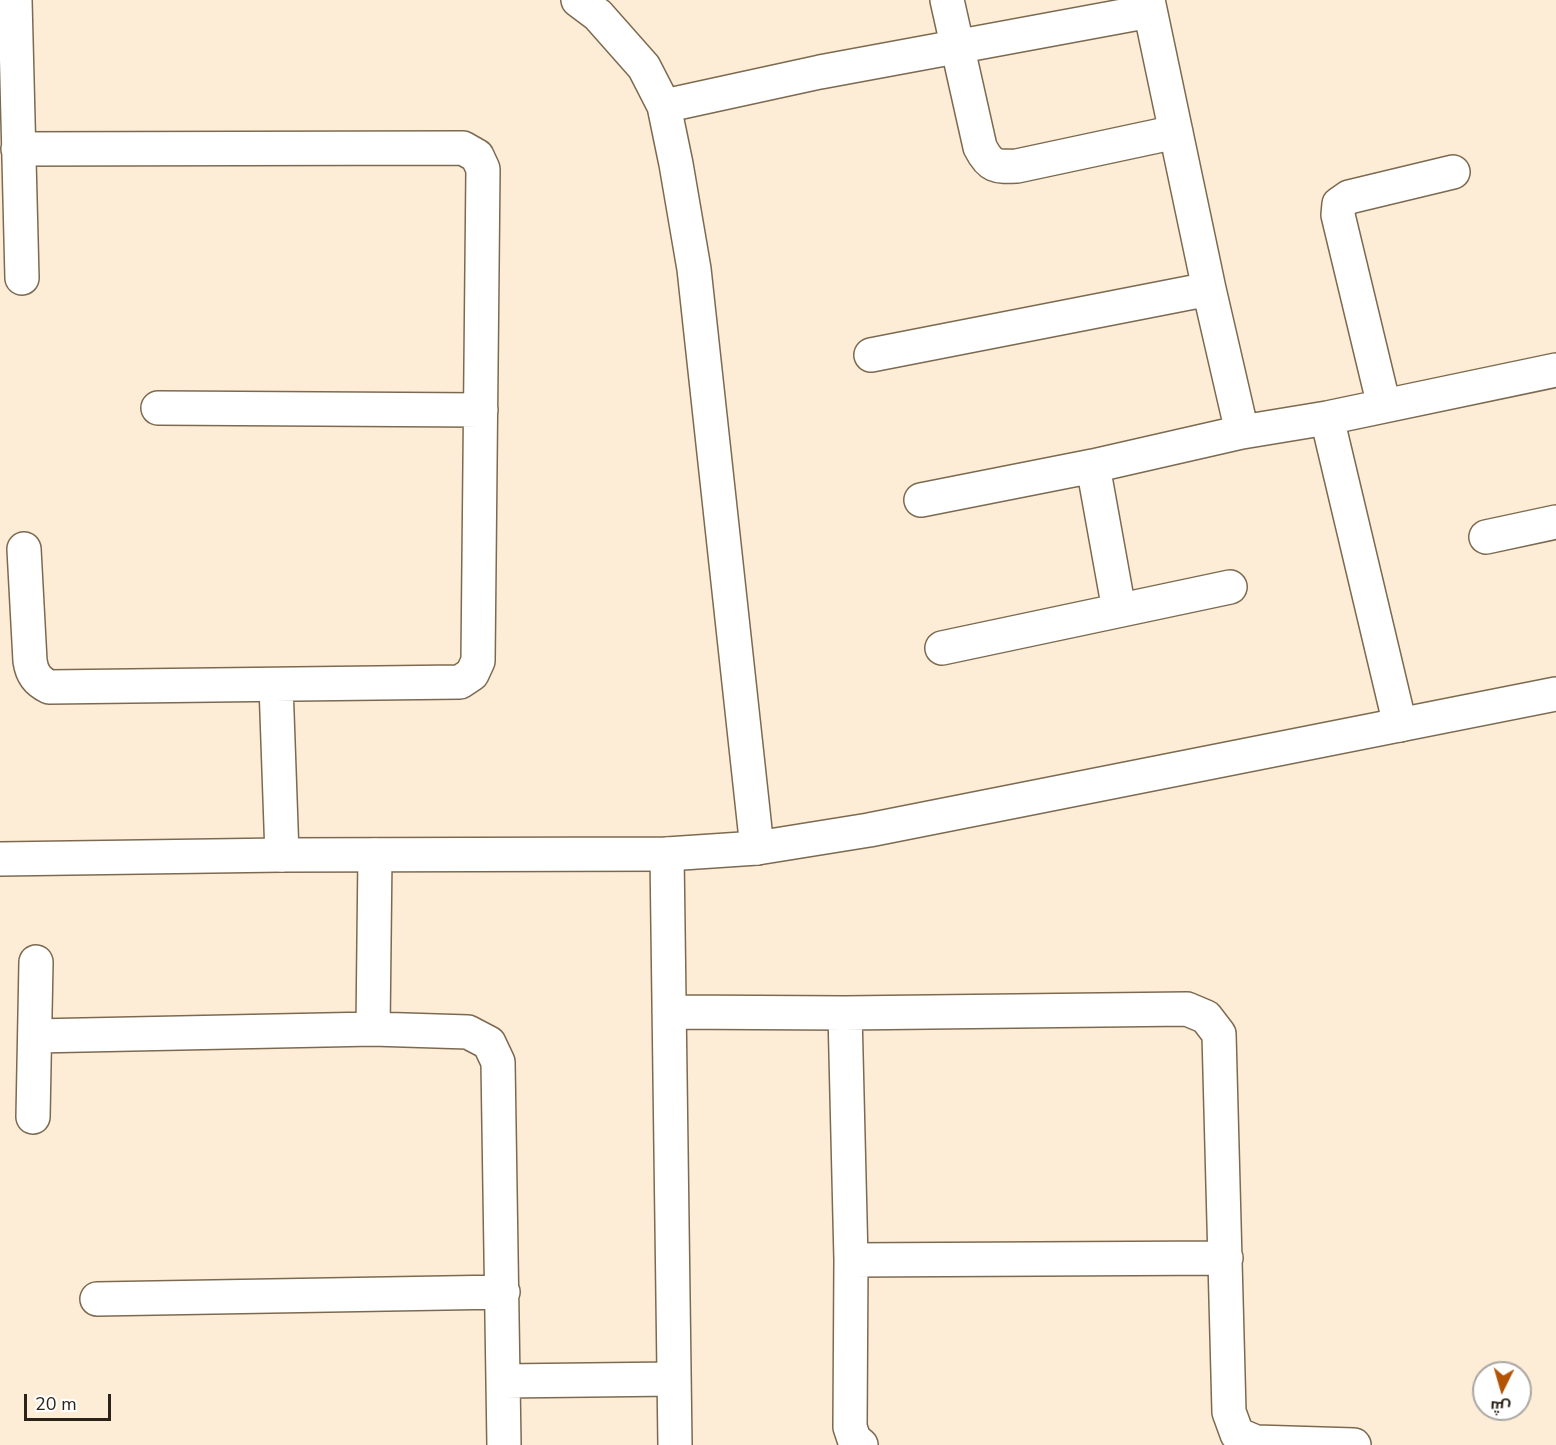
<!DOCTYPE html>
<html>
<head>
<meta charset="utf-8">
<style>
	body { margin:0 }
	#map { position:relative; width:1556px; height:1445px; overflow:hidden; background:#feedd6; font-family:"Nunito Sans",Cairo,sans-serif }
	canvas { display:block }
	.north { position:absolute; left:1472px; top:1361px; width:60px; height:60px; box-sizing:border-box; background:#fff; border:2px solid #aaa7a3; border-radius:50%; rotate:185deg; font-size:16px; font-weight:700; line-height:24px; text-align:center; color:#2b2318 }
	.north::after { content:''; display:block; margin:auto; width:21px; height:27px; background:#b35405; clip-path:polygon(50% 0,100% 100%,50% 72%,0 100%) }
	.scale { position:absolute; left:24px; top:1394px; width:87px; height:27px; box-sizing:border-box; border:3px solid #2b2318; border-top:0; padding-left:8px; font-size:18px; line-height:21px; white-space:nowrap; color:#2b2318; -webkit-text-stroke:4px #fff; paint-order:stroke }
</style>
</head>
<body>
<div id="map">
<canvas width="1556" height="1445"></canvas>
<div class="north">ش</div>
<div class="scale">20 m</div>
</div>
<script>
const ctx = document.querySelector('canvas').getContext('2d');
ctx.lineJoin = 'round';
function trace(path, color, width, dash) {
  ctx.strokeStyle = color;
  ctx.lineWidth = width;
  ctx.lineCap = dash ? 'butt' : 'round';
  ctx.setLineDash(dash || []);
  ctx.stroke(path);
}
const minor = new Path2D(`
	M15,0l7,278
	M578,0l20,15 46,52 20,39 12,58 18,105 63,579
	M947,0l33,147c10,20 16,20 37,19l159,-34
	M1148,0l61,289 33,143
	M664,106l156,-34 330,-61
	M18,149l445,-1 14,8 6,13 -5,492 -6,13 -12,8 -411,5c-12,-6 -17,-13 -19,-26l-6,-112
	M871,355l338,-66
	M1384,406l-46,-191 1,-11 10,-7 104,-25
	M158,408l323,2
	M1327,418l73,307
	M1093,466l26,144
	M921,500l172,-34 149,-34 85,-14 229,-48
	M1486,537l70,-15
	M942,648l288,-61
	M276,685l6,170
	M667,854l8,591
	M669,1012l176,1 342,-4 19,8 13,17 10,378 8,22 19,8 98,3
	M845,1013l6,247 -1,167 4,12 7,6
	M373,1029l2,-174
	M35,1036l338,-7 95,3 21,11 9,19 6,383
	M33,1117l3,-155
	M851,1260l375,-2
	M97,1299l406,-7
	M504,1381l170,-2`);
const major = new Path2D(`
	M0,859l282,-4 385,-1 90,-6 112,-18 687,-136`);
trace(minor, '#7c6a50', 36);
trace(major, '#7c6a50', 36);
trace(minor, '#fff', 33);
trace(major, '#fff', 33);
</script>
</body>
</html>
